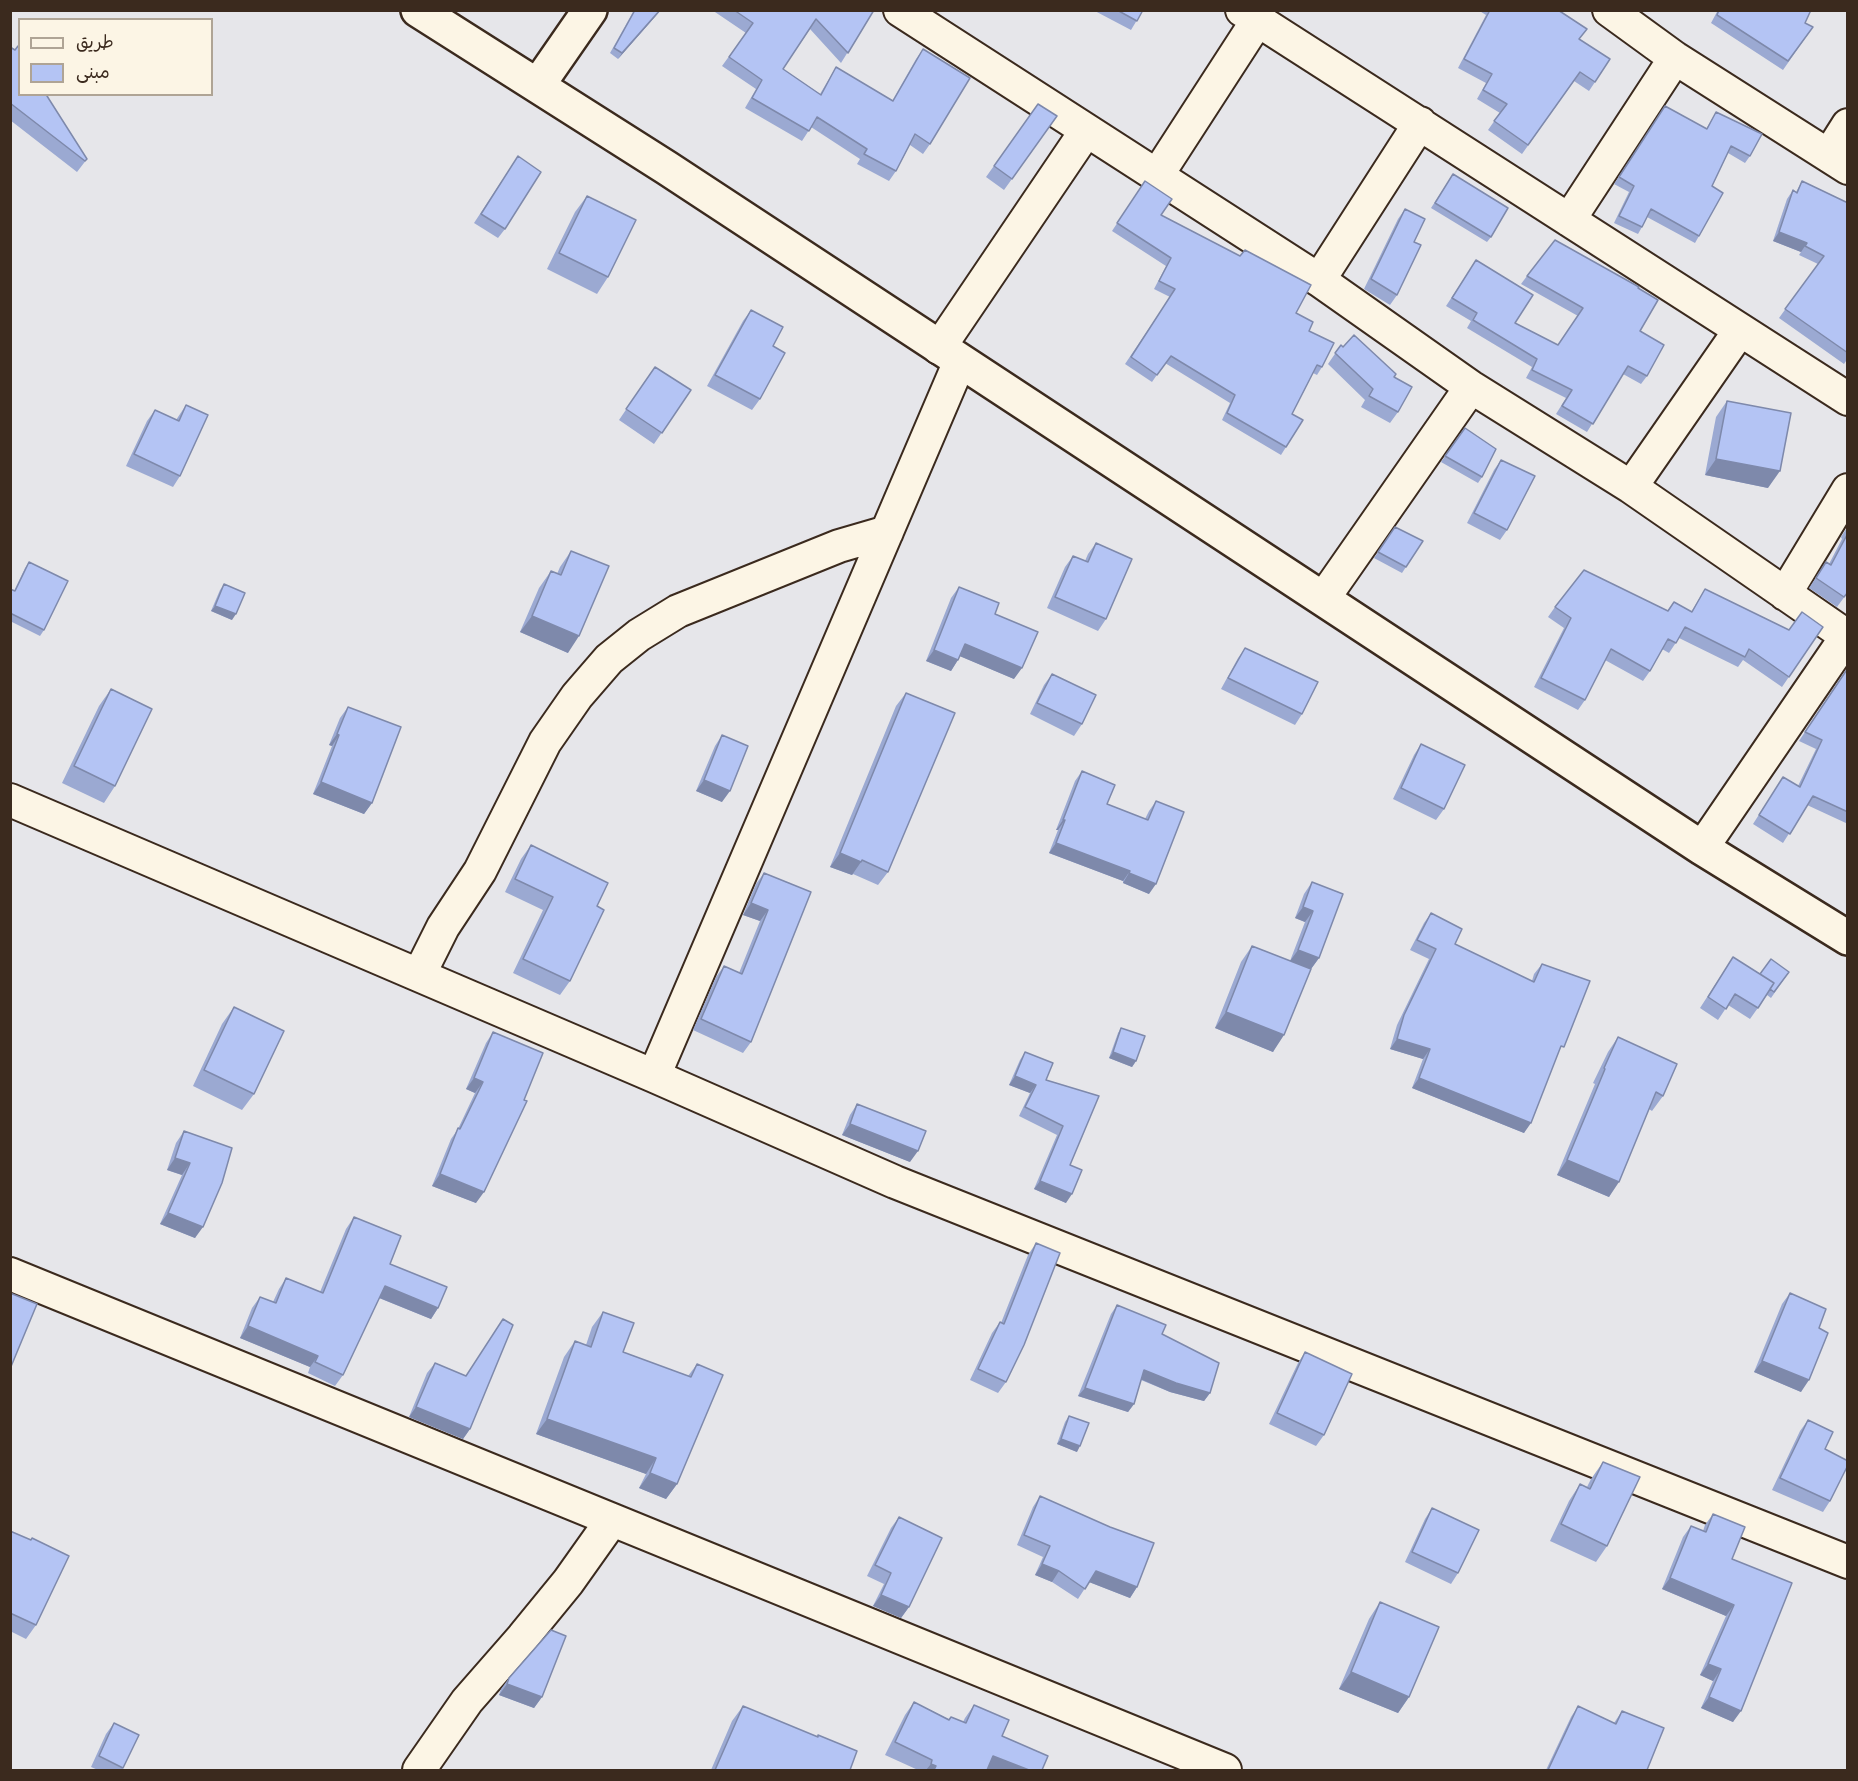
<!DOCTYPE html>
<html>
<head>
<meta charset="utf-8">
<style>
	body { margin:0 }
	#map { position:relative; width:1858px; height:1781px; overflow:hidden; background:#e6e6ea; font-family:Caveat,"Playpen Sans Arabic",sans-serif }
	canvas { display:block }
	.frame { position:absolute; inset:0; border:12px solid #3b2a1e; pointer-events:none }
	.legend { position:absolute; left:18px; top:18px; width:195px; height:78px; box-sizing:border-box; background:#fcf5e5; border:2px solid #afa495; margin:0; padding:8px 10px; list-style:none; font-size:18px; color:#3b2a1e }
	.legend li { display:flex; align-items:center; gap:12px; height:30px }
	.legend b { width:30px; border:2px solid #afa495 }
</style>
</head>
<body>
<div id="map">
<canvas width="1858" height="1781"></canvas>
<div class="frame"></div>
<ul class="legend">
<li><b style="height:8px;background:#fcf5e5"></b>طريق</li>
<li><b style="height:16px;background:#b4c4f4"></b>مبنى</li>
</ul>
</div>
<script>
const ctx = document.querySelector('canvas').getContext('2d');
ctx.lineJoin = 'round';
function trace(path, color, width, dash) {
  ctx.strokeStyle = color;
  ctx.lineWidth = width;
  ctx.lineCap = dash ? 'butt' : 'round';
  ctx.setLineDash(dash || []);
  ctx.stroke(path);
}
function paint(path, color) {
  ctx.fillStyle = color;
  ctx.fill(path, 'evenodd');
}
const minor = new Path2D(`
	M900,10l419,270 152,107 160,100 217,150
	M1242,10l606,389
	M1609,10l66,48 173,110
	M1829,155l19,-30
	M1156,177l101,-156
	M1569,220l106,-162
	M1319,280l101,-157
	M939,348l147,-217
	M1631,487l109,-157
	M1785,594l63,-104
	M1323,599l148,-212
	M10,800l644,276 241,106 953,380
	M1702,848l145,-212
	M419,975l24,-48 37,-56 65,-129 32,-46 32,-37 30,-24 39,-24 161,-65 48,-14
	M654,1076l306,-715
	M10,1274l1215,496
	M419,1770l48,-69 56,-64 45,-55 44,-62`);
const tertiary = new Path2D(`
	M418,10l249,158 1035,680 146,90
	M538,85l52,-75`);
const wall = new Path2D(`
	M634,10h27l-43,49 -8,-6z
	M712,10h162l-33,53 -31,-34 -27,40 37,25 16,-27 56,34 24,-42 7,-10 7,95 -7,10 -13,-9 -14,26 -7,10 -32,-17 3,-5 -49,-32 -9,14 -57,-33 11,-19 -34,-23 24,-33z
	M1093,10h50l-12,20z
	M1478,10h80l21,30 16,42 -6,9 -15,-10 -52,73 -34,-24 12,-17 -23,-14 9,-16 -28,-15 28,-53z
	M1718,10h93l-6,13 8,4 -30,43 -72,-47z
	M10,47l10,47h29l-1,3 39,62 -10,13 -67,-52z
	M1038,104l19,12 -53,74 -18,-13z
	M1665,106l41,23 10,-17 34,44 -5,7 -17,-10 -16,33 -13,50 -4,7 -48,-26 -5,10 -4,7 -24,-11 15,-31 -15,-8z
	M518,156l-13,73 -7,9 -24,-15z
	M1453,174l38,63 -4,5 -56,-34z
	M1145,181l16,34 135,98 13,18 13,36 -5,8 -4,-2 -21,41 -6,33 -5,8 -59,-35 8,-17 -65,-40 -13,19 -27,-18 45,-67 -16,-8 12,-23 -54,-35z
	M1802,181l46,22v155l-4,6 -65,-46 39,-54 -19,-9 2,-3 -28,-11 14,-42 6,-9 3,2z
	M587,196l21,81 -11,17 -50,-25 28,-57z
	M1405,209l9,33 -17,53 -7,10 -26,-16 34,-70z
	M1471,268l44,55 43,22 20,-29 -57,-32 6,-8 111,12 2,43 7,45 -6,8 -18,-10 -36,58 -31,-18 10,-16 -40,-20 6,-11 -65,-39 4,-7 -25,-15z
	M751,310l22,36 -13,53 -8,11 -45,-24 36,-65z
	M1341,345l53,32 4,35 -8,11 -29,-16 4,-7 -37,-36z
	M655,367l36,23 -37,54 -35,-24z
	M1727,401l41,87 -63,-13 11,-58z
	M186,405l-6,71 -7,11 -47,-21 21,-45 8,-11 21,10z
	M1465,428l17,49 -4,6 -37,-21z
	M1501,460l6,70 -7,10 -33,-17 27,-53z
	M1848,526v66l-11,15 -28,-19 17,-26 3,2 13,-25 -1,-2z
	M1395,527l28,14 -21,32 -28,-15z
	M1096,543l10,76 -8,12 -51,-23 18,-41 8,-11 12,5 3,-7z
	M571,551l-3,102 -48,-21 19,-44 12,-17 6,3 3,-7z
	M29,562l15,68 -4,6 -30,-15v-32l4,2 11,-23z
	M224,584l8,36 -21,-9 9,-21z
	M959,587l36,27 19,65 -54,-23 -9,15 -25,-10 25,-63z
	M1705,589l84,41 34,-3 -41,60 -39,-27 -5,7 -59,-29 -10,15 -7,-4 -12,22 -7,10 -38,-21 -20,40 -7,10 -44,-23 30,-59 -16,-11 7,-10 112,4 7,-9 17,10z
	M1245,648l57,66 -7,11 -74,-36 17,-31z
	M1848,667v157l-41,-19 -24,38 -30,-19 30,-47 15,9 18,-37 -17,-8z
	M1052,674l30,50 -8,12 -44,-22 14,-29z
	M111,689l4,97 -11,17 -42,-20 37,-77z
	M906,693l-18,179 -10,13 -25,-11 -1,1 -22,-8 66,-161z
	M348,707l24,96 -8,11 -51,-20 19,-48 -3,-1 11,-27z
	M722,735v67l-26,-11 19,-45z
	M1421,744l23,65 -8,11 -43,-21 21,-44z
	M1082,771l25,33 38,15 4,-8 7,-10 -7,93 -26,-11v-2l-74,-28 9,-23h-2l19,-49z
	M531,845l66,61 -27,75 -10,14 -47,-22 30,-63 -38,-18 16,-33z
	M764,873l47,19 -60,150 -8,11 -50,-23 23,-53 8,-11 15,7 21,-52 -17,-6 13,-31z
	M1312,882l7,76 -8,11 -38,83 -58,-24 26,-66 11,-16 38,15 15,-39 -10,-4 9,-24z
	M1431,913l24,31 77,37 2,-7 8,-10 15,92 -33,77 -112,-45 11,-29 -33,-10 7,-24 32,-66 -19,-9 14,-27z
	M1733,957l27,17 29,-2 -18,26 -4,-3 -17,24 -22,-14 -10,15 -18,-12z
	M234,1007l20,87 -12,16 -49,-24 29,-62z
	M1121,1028l15,33 -4,6 -23,-9 9,-25z
	M493,1032l-17,171 -44,-17 19,-47 7,-10 17,-36 -9,-4 20,-46z
	M1618,1037l45,59 -11,15 -3,-2 -40,88 -52,-22 38,-91 -2,-1 15,-31z
	M1025,1052l21,28 53,16 -29,69 -4,38 -32,-14 23,-54 -38,-19 11,-23 -21,-8 11,-25z
	M857,1104l53,58 -68,-27 8,-20z
	M184,1131l48,17 -37,90 -35,-14 22,-49 -15,-5 9,-27z
	M354,1217l36,47 48,44 -7,11 -52,-21 -36,77 -8,11 -27,-13 2,-6 -70,-29 12,-30 8,-11 13,5 6,-13 7,-11 34,14 26,-63z
	M1036,1243l-30,139 -8,11 -28,-13 22,-47 8,-11 1,1 27,-68z
	M1790,1293l29,35 -18,64 -47,-20 28,-68z
	M1117,1305l45,29 48,59 -6,8 -34,-9 -29,-12 -7,24 -6,8 -50,-16 33,-82z
	M603,1312l20,40 65,24 9,-12 -20,120 -11,15 -27,-11 7,-14 -110,-40 28,-77 11,-16 11,4 6,-18z
	M503,1319l-33,110 -7,10 -54,-22 18,-44 8,-10 31,13z
	M1305,1352l19,83 -8,11 -47,-22 29,-61z
	M1069,1416l8,36 -20,-8 8,-22z
	M1808,1420l17,29 5,52 -7,11 -51,-22 28,-59z
	M1603,1462l4,84 -11,16 -46,-21 19,-40 11,-17 7,3 4,-8z
	M1040,1496l97,91 -7,11 -41,-16 -11,17 -26,-17 -17,-7 8,-18 -26,-12 16,-38z
	M1432,1508l26,65 -7,11 -46,-22 20,-43z
	M1713,1514l19,45 60,24 -59,139 -32,-14 12,-27 -13,-6 26,-59 -64,-27 21,-52 8,-11 12,5 2,-6z
	M899,1517l10,90 -8,11 -28,-12 11,-22 -17,-8 24,-48z
	M10,1531l26,94 -10,14 -16,-8z
	M1380,1602l29,95 -11,16 -59,-24 30,-70z
	M509,1678l33,19 -8,11 -35,-13 2,-6z
	M914,1702l35,17 2,-2 12,5 2,-4 9,-13 13,65h-69l-33,-15 20,-40z
	M743,1706l107,64h-139l21,-49z
	M1578,1706l36,17 8,-12 25,59h-101l25,-53z
	M114,1723l9,45 -2,2h-23l-7,-3 15,-33z`);
const shadedWall = new Path2D(`
	M660,10h1l-43,49 4,-6z
	M1779,232l28,11 -6,9 -28,-11z
	M1716,459l64,12 -12,17 -63,-13z
	M215,606l21,8 -4,6 -21,-9z
	M532,616l47,20 -11,17 -48,-21z
	M965,644l57,24 -8,11 -57,-24z
	M934,650l24,10 -7,11 -25,-10z
	M337,734l2,1 -7,11 -3,-1z
	M704,780l26,11 -8,11 -26,-11z
	M321,782l51,21 -8,11 -51,-20z
	M1063,820h2l-7,10h-2z
	M1056,843l74,28 -7,10 -74,-28z
	M840,853l21,9 -9,13 -22,-8z
	M1129,873l27,11 -7,10 -26,-11z
	M751,903l17,7 -8,11 -17,-6z
	M1303,907l10,4 -8,11 -10,-4z
	M1298,950l21,8 -8,11 -21,-8z
	M1226,1012l58,23 -11,17 -58,-24z
	M1397,1039l33,10 -7,10 -33,-10z
	M1113,1052l23,9 -4,6 -23,-9z
	M1015,1076l21,9 -6,8 -21,-8z
	M474,1078l9,4 -8,11 -9,-4z
	M1419,1078l112,45 -7,10 -112,-45z
	M850,1124l68,27 -8,11 -68,-27z
	M175,1158l15,5 -8,12 -15,-5z
	M1567,1160l52,22 -10,15 -52,-22z
	M440,1174l44,18 -8,11 -44,-17z
	M1040,1181l32,13 -6,9 -32,-14z
	M168,1213l35,14 -8,11 -35,-14z
	M385,1286l53,22 -7,11 -54,-22z
	M248,1326l70,30 -8,11 -70,-29z
	M1762,1361l47,19 -8,12 -47,-20z
	M1144,1370l66,23 -6,8 -34,-9 -32,-14z
	M1085,1388l49,16 -6,8 -50,-16z
	M416,1407l54,22 -7,10 -54,-22z
	M547,1419l109,39 -10,16 -110,-40z
	M1061,1439l19,7 -3,6 -20,-8z
	M650,1473l27,11 -11,15 -27,-11z
	M1042,1564l17,7 -7,11 -17,-7z
	M1096,1571l41,16 -7,11 -41,-16z
	M1670,1578l64,27 -8,11 -64,-27z
	M881,1595l28,12 -8,11 -28,-12z
	M1708,1664l13,5 -8,12 -13,-6z
	M1351,1672l58,25 -11,16 -59,-24z
	M507,1684l35,13 -8,11 -35,-13z
	M1709,1697l32,14 -8,11 -32,-14z
	M993,1756l36,14h-41l-4,-1z
	M931,1764l5,2 -3,4h-7z`);
const building = new Path2D(`
	M635,10h25l-38,43 -8,-5z
	M734,10h140l-26,43 -32,-34 -33,50 38,26 15,-28 57,34 30,-52 47,29 -40,66 -15,-10 -19,37 -32,-17 3,-5 -50,-32 -8,14 -57,-33 10,-18 -33,-23 24,-34z
	M1117,10h26l-6,11z
	M1490,10h68l29,19 -8,10 31,20 -15,23 -15,-10 -52,73 -34,-24 13,-17 -24,-14 9,-16 -28,-15z
	M1719,10h92l-6,13 8,4 -25,34 -71,-46z
	M18,46l2,1v47h28l-1,2 40,63 -2,2 -75,-58v-56l5,3z
	M1038,104l19,12 -45,63 -18,-13z
	M1665,106l42,23 9,-17 46,22 -12,22 -19,-10 -19,40 11,7 -24,43 -48,-27 -9,18 -23,-11 15,-30 -15,-9z
	M518,156l23,16 -36,57 -24,-15z
	M1453,174l55,34 -17,29 -56,-34z
	M1145,181l27,18 -11,16 79,41 5,-6 66,35 -15,28 17,9 -4,9 25,12 -12,24 -5,-2 -25,49 11,6 -17,27 -59,-34 8,-18 -64,-39 -14,19 -26,-18 44,-68 -16,-8 12,-23 -54,-35z
	M1802,181l46,22v150l-63,-44 39,-53 -19,-10 2,-3 -28,-11 14,-42 4,3z
	M587,196l49,24 -28,57 -49,-24z
	M1405,209l20,10 -11,23 7,3 -24,50 -26,-16z
	M1555,240l84,47 -1,1 20,12 -18,31 24,14 -17,31 -19,-10 -35,58 -31,-18 10,-16 -40,-20 5,-11 -64,-39 4,-7 -25,-15 24,-38 57,35 -18,28 43,22 25,-37 -56,-32z
	M751,310l32,17 -10,19 12,7 -25,46 -45,-24z
	M1354,335l42,39 -2,3 18,10 -14,25 -29,-16 4,-7 -38,-36 6,-8 2,2z
	M655,367l36,23 -29,43 -36,-24z
	M1727,401l64,12 -11,58 -64,-12z
	M186,405l22,10 -28,61 -46,-22 21,-44 24,11z
	M1465,428l31,21 -14,28 -37,-21z
	M1501,460l34,16 -28,54 -33,-17z
	M1395,527l28,14 -17,26 -28,-15z
	M1848,533v59l-4,5 -28,-19 10,-16 5,3z
	M1096,543l36,16 -26,60 -51,-22 18,-41 15,6z
	M571,551l38,15 -30,70 -47,-20 19,-45 10,4z
	M29,562l39,19 -24,49 -34,-17v-24l5,2z
	M1584,570l84,41 6,-9 18,10 13,-23 84,41 13,-18 21,15 -34,50 -40,-28 -4,8 -60,-30 -9,16 -8,-4 -18,32 -39,-22 -26,51 -44,-22 30,-60 -16,-11z
	M224,584l21,9 -9,21 -21,-8z
	M959,587l40,16 -4,11 43,18 -16,36 -57,-24 -7,16 -24,-10z
	M1245,648l73,34 -16,32 -74,-36z
	M1848,668v144l-35,-16 -23,38 -31,-19 24,-38 17,10 22,-47 -17,-8z
	M1052,674l44,21 -14,29 -45,-21z
	M111,689l41,20 -37,77 -41,-20z
	M906,693l49,20 -67,159 -26,-12 -1,2 -21,-9z
	M348,707l53,20 -29,76 -51,-21 18,-47 -2,-1z
	M722,735l26,11 -18,45 -26,-11z
	M1421,744l44,21 -21,44 -43,-21z
	M1082,771l33,14 -8,19 41,16 8,-19 28,11 -28,72 -27,-11 1,-2 -74,-28 9,-23h-2z
	M531,845l77,38 -11,23 7,4 -34,71 -47,-22 30,-62 -38,-18z
	M764,873l47,19 -60,150 -50,-23 23,-53 18,8 26,-64 -17,-7z
	M1312,882l31,12 -24,64 -21,-8 15,-39 -10,-4z
	M1431,913l31,16 -7,15 79,38 8,-18 48,17 -26,66 -3,-1 -30,77 -112,-45 11,-29 -33,-10 7,-24 32,-66 -19,-9z
	M1252,946l59,23 -27,66 -58,-23z
	M1733,957l41,26 -16,25 -23,-14 -9,15 -18,-12z
	M1771,959l18,13 -15,20 -4,-3 4,-6 -14,-9z
	M234,1007l50,24 -30,63 -50,-24z
	M1121,1028l24,8 -9,25 -23,-9z
	M493,1032l50,21 -19,47 3,1 -43,91 -44,-18 18,-46 2,1 23,-47 -9,-4z
	M1618,1037l59,27 -14,32 -7,-4 -37,90 -52,-22 38,-91 -1,-1z
	M1025,1052l28,11 -7,17 53,16 -29,69 12,5 -10,24 -32,-13 23,-55 -38,-19 11,-22 -21,-9z
	M857,1104l69,27 -8,20 -68,-27z
	M184,1131l48,17 -10,35 -19,44 -35,-14 22,-50 -15,-5z
	M354,1217l47,19 -11,28 57,23 -9,21 -53,-22 -42,89 -28,-13 3,-6 -70,-30 12,-29 16,6 10,-25 37,15z
	M1036,1243l24,10 -36,92 -18,37 -28,-13 22,-47 4,2z
	M10,1293l27,11 -27,65z
	M1790,1293l36,16 -7,19 9,5 -19,47 -47,-19z
	M1117,1305l49,20 -4,9 57,29 -9,30 -34,-10 -32,-13 -10,34 -49,-16z
	M603,1312l31,11 -11,29 68,25 6,-13 26,11 -46,109 -27,-11 6,-15 -109,-39 28,-78 16,6z
	M503,1319l10,6 -43,104 -54,-22 19,-44 31,13z
	M1305,1352l47,22 -28,61 -47,-22z
	M1069,1416l20,7 -9,23 -19,-7z
	M1808,1420l25,12 -8,17 23,12v4l-18,36 -50,-23z
	M1603,1462l37,15 -33,69 -46,-22 19,-40 10,5z
	M1040,1496l70,31 44,16 -17,44 -41,-16 -11,18 -26,-18 -17,-7 8,-18 -26,-11z
	M1432,1508l47,22 -21,43 -46,-21z
	M1713,1514l32,13 -13,32 60,24 -51,128 -32,-14 12,-28 -13,-5 26,-59 -64,-27 21,-52 15,6z
	M899,1517l43,21 -33,69 -28,-12 10,-22 -16,-8z
	M10,1531l21,9 1,-2 37,18 -33,69 -26,-12z
	M1380,1602l59,25 -30,70 -58,-25z
	M551,1630l15,6 -24,61 -35,-13 2,-6z
	M914,1702l35,18 2,-3 15,6 8,-18 35,15 -7,16 46,20 -6,14h-13l-36,-14 -6,14h-53l2,-4 -5,-2 1,-4 -37,-18z
	M743,1706l75,31v-2l39,16 -7,19h-135z
	M1578,1706l38,18 6,-13 42,17 -17,42h-99z
	M114,1723l25,12 -16,33 -24,-12z`);
trace(minor, '#3b2a1e', 36);
trace(tertiary, '#3b2a1e', 38);
trace(minor, '#fcf5e5', 32);
trace(tertiary, '#fcf5e5', 33);
paint(wall, '#9ba9d2');
paint(shadedWall, '#7e89ab');
paint(building, '#b4c4f4');
trace(building, '#7e89ab', 1.5);
</script>
</body>
</html>
